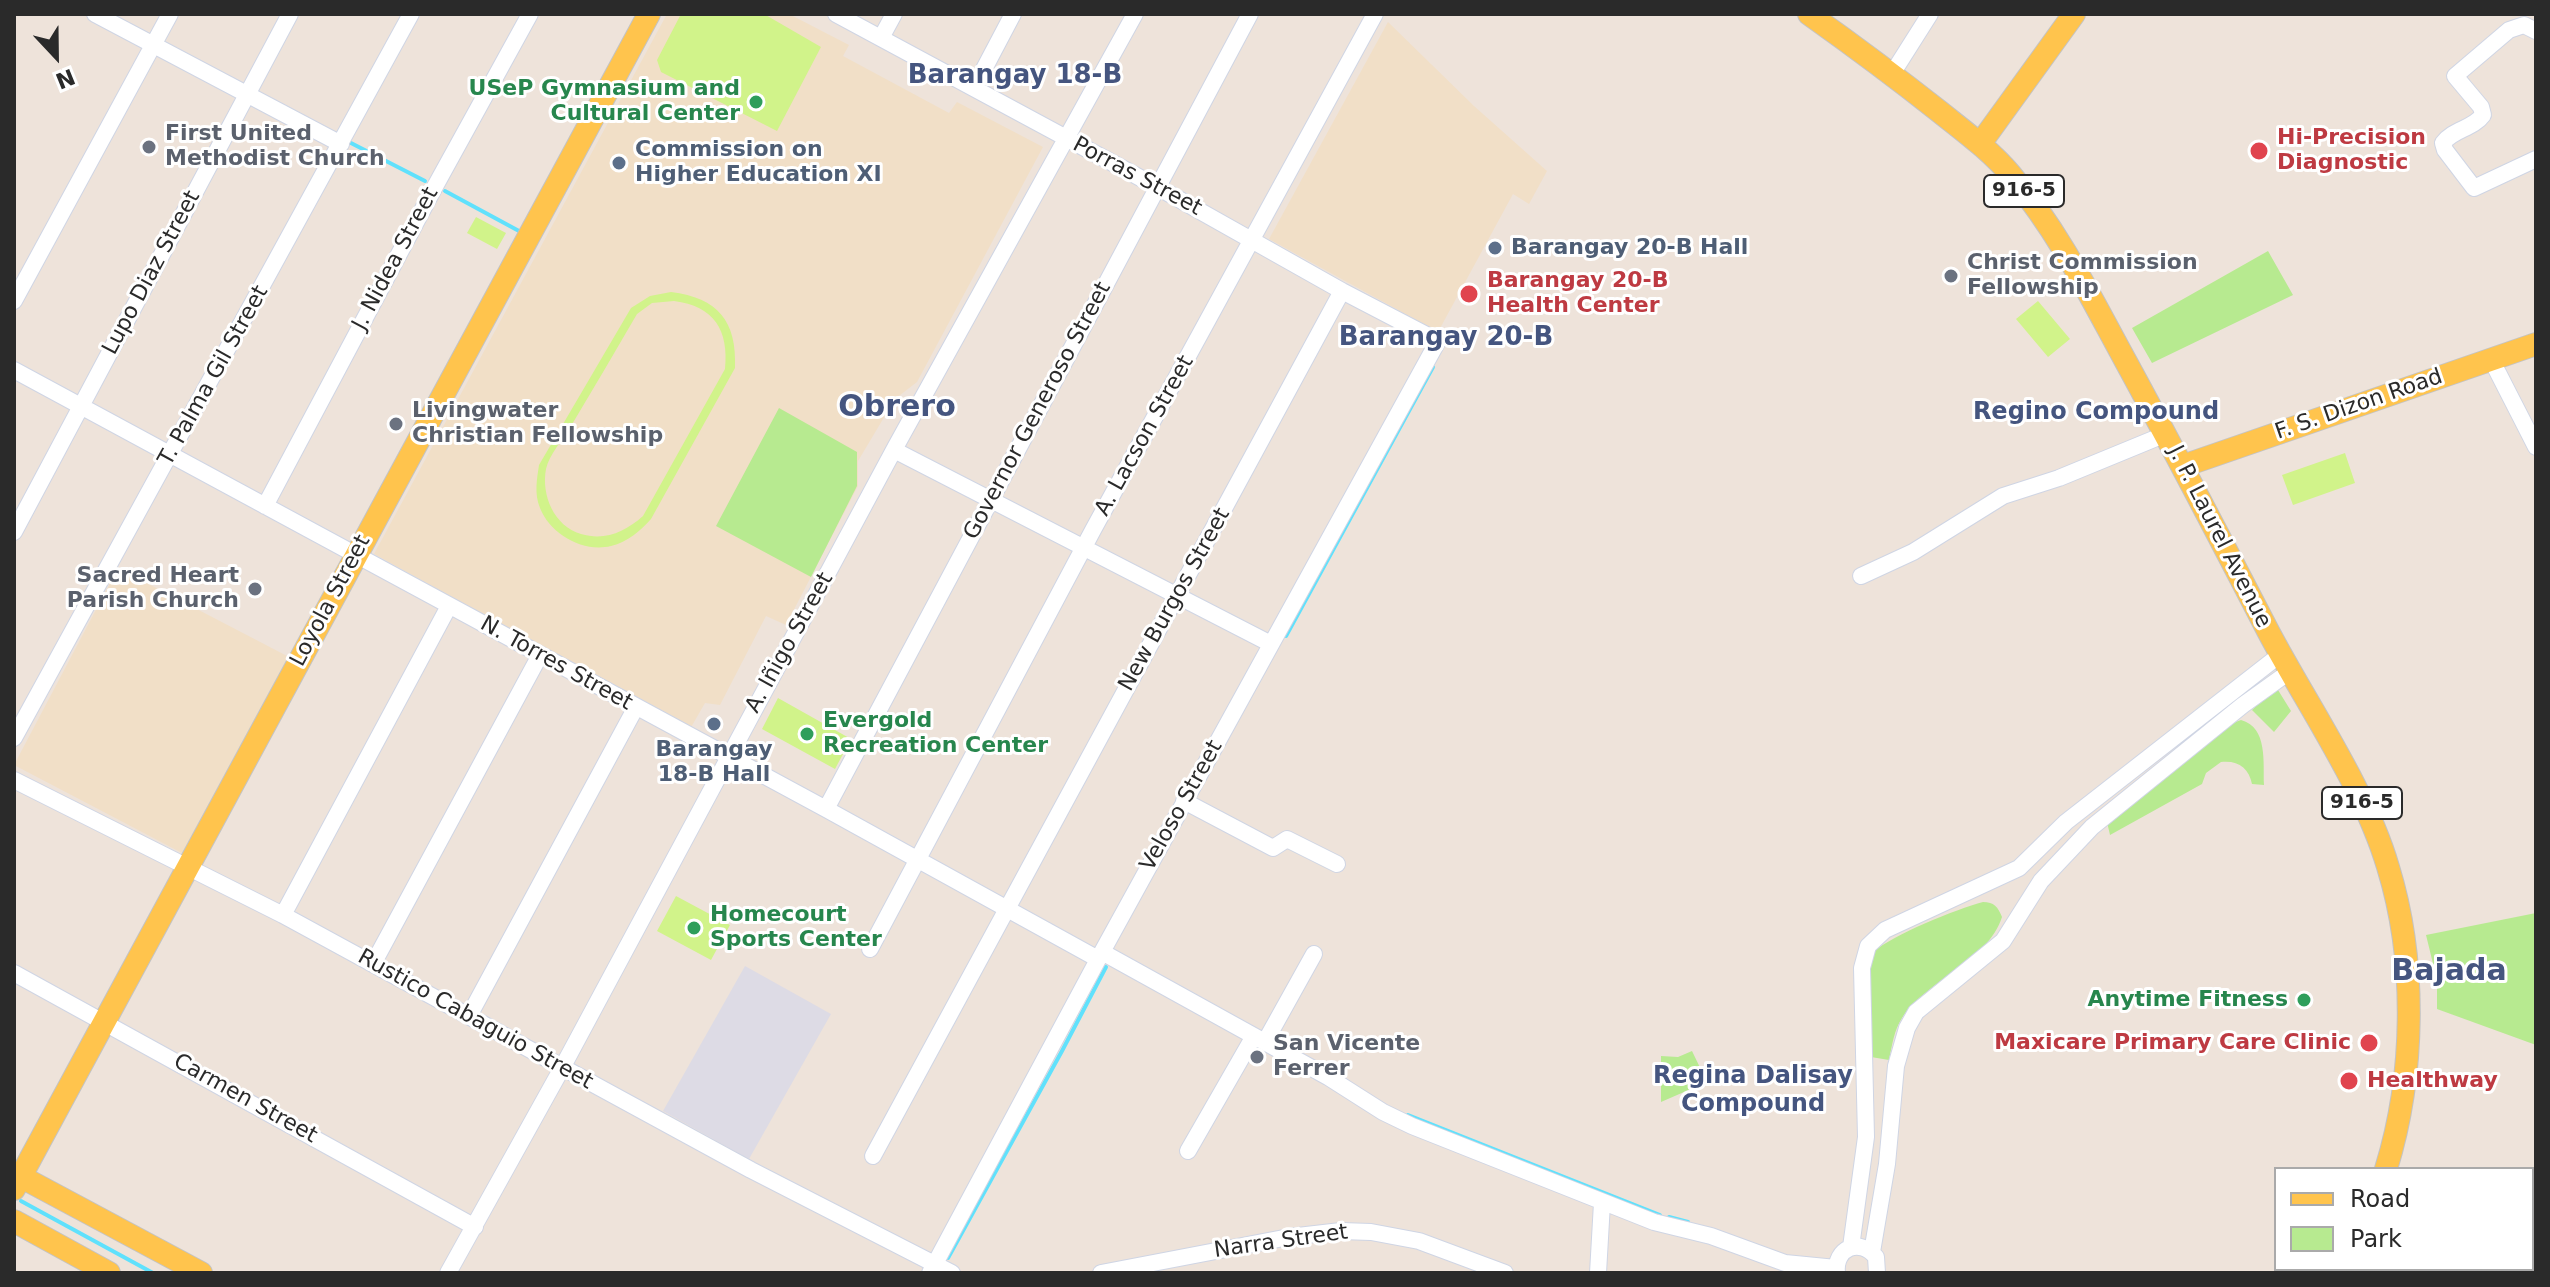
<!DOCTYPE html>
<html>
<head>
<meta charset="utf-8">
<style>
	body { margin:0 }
	#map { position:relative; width:2550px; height:1287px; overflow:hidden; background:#eee3da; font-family:"DejaVu Sans",sans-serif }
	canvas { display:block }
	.frame { position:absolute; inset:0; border:16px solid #2a2a2a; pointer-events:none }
	.legend { position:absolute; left:2274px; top:1167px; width:260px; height:104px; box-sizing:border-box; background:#fff; border:2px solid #aaa; margin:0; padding:10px 14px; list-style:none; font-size:24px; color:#2a2a2a }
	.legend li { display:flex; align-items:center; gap:16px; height:40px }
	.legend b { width:40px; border:2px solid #aaa }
	.north { position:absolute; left:16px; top:16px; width:80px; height:80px; -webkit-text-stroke:6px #fff; paint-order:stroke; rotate:158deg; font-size:22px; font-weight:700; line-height:32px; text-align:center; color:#2a2a2a }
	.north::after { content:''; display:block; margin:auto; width:28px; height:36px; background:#2a2a2a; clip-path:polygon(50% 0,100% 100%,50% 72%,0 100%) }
</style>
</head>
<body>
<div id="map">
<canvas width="2550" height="1287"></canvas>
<div class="frame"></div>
<ul class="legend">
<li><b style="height:10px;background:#ffc44d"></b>Road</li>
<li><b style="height:22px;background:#b7ea90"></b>Park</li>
</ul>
<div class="north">N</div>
</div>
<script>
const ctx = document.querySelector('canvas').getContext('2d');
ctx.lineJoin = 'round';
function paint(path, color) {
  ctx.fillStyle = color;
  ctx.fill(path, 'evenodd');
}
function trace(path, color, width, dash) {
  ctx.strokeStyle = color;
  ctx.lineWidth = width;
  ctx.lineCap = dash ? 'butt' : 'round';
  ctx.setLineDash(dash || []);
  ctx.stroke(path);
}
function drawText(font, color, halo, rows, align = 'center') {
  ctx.font = font + ' "DejaVu Sans",sans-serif';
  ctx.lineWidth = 6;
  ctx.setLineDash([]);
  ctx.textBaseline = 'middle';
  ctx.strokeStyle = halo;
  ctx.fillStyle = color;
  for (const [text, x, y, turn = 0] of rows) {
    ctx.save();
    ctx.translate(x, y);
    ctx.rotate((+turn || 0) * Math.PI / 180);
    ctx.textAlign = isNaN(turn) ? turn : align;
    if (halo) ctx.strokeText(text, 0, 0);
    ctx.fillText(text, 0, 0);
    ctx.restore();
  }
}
const industrial = new Path2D(`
	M745,966l86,48 -82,145 -86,-48z`);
const education = new Path2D(`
	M667,14h122l60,31 -6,11 106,57 8,-11 86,45 -126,235 -22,17 -37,62v25l-72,139 -20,-9 -46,89 -15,-2 -15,26 -316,-175z
	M1388,22l86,84 73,65 -18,33 -16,-10 -75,138 -169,-93z
	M118,568l171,89 -105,197 -170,-89z`);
const green = new Path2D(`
	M2268,251l25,44 -141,68 -20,-35z
	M779,408l78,44v34l-46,91 -95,-51z
	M2278,690l13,21 -17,21 -22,-22 17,-17z
	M2241,720c27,7 22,43 23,65l-12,-1c-3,-16 -14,-24 -31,-22l-15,11 -4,11 -92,51 -3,-13 126,-99z
	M1983,902c11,0 15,5 19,15 -14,44 -75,63 -100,101 -8,12 -10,28 -13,42l-18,-3 -2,-89 4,-16c20,-17 83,-43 110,-50z
	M2536,913v132l-99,-36v-29l-11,-45z
	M1692,1051l15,31 -46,20v-46l17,1z`);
const pitch = new Path2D(`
	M681,14h83l57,33 -44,84 -116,-59 -4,-12z
	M476,217l30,16 -9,16 -30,-16z
	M671,292c47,6 66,29 64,76l-84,151c-11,12 -23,23 -40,27 -28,7 -61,-12 -71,-38 -6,-15 -3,-29 -1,-43l92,-157 19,-12zM674,301c40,5 55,29 51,68l-82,147c-18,16 -38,25 -62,18 -27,-8 -40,-39 -35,-65 3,-14 17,-30 25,-43 22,-37 44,-74 66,-112l15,-11z
	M2038,301l32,38 -22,18 -32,-38z
	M2345,453l10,30 -62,22 -11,-30z
	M778,698l73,41 -16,30 -73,-40z
	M676,896l54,29 -19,35 -54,-29z`);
const stream = new Path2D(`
	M349,142l76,39
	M445,191l74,40
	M1286,636l147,-269
	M1408,1115l252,100
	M21,1201l132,72
	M1669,1217l19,5
	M948,1258l114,-207 44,-84`);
const minor = new Path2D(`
	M95,14l246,130
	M836,14l323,174 183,103 96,50 -336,611 -172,321
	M2536,31l-12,-6 -15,5 -54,46 26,31 2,8c-10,14 -30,14 -40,28l2,7 29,38 62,-29
	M881,38l13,-24
	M1892,74l38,-60
	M974,88l39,-74
	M14,301l156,-287
	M2491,359l45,88
	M14,370l812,439 272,150
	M894,450l377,194
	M265,506l167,-314 98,-178
	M14,532l276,-518
	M1861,576l52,-24 90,-56 56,-18 107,-44
	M14,738l397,-724
	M14,780l269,135 468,255 201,103
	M1184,801l89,47 14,-9 50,25
	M826,809l424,-795
	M283,915l166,-309
	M870,949l223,-419 282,-516
	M1102,952l226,125 55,35 29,14 242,96 57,14 74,27 51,5
	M373,964l167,-309
	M14,973l461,254
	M469,1016l167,-309
	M1265,1042l49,-88
	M1188,1151l66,-115
	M873,1156l469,-865
	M1851,1247l15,-110 -4,-169 6,-22 17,-16 134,-62 47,-46 215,-168
	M1872,1252l15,-88 9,-98 11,-38 9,-16 87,-71 38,-60 51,-54 151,-122 46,-33
	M448,1273l114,-205 334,-622 239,-432
	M1101,1273l188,-36 52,-6 30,1 48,9 86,32
	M1598,1273l4,-70
	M1837,1273c-3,-25 23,-36 39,-16l1,16`);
const major = new Path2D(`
	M1809,14c45,32 88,64 131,98 25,20 51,39 71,63 49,59 78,119 114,185 49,90 96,180 143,271 39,74 97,157 120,236 29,94 27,208 -2,302
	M1980,144l94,-130
	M2183,466l353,-122
	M14,1173l187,100
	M14,1189l635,-1175
	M14,1221l95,52
	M2340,1273l2,-4`);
const markers = [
	[756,102,8,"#2e9e5b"],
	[149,147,8,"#6b7280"],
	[2259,151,10,"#e0444e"],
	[619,163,8,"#5c6f8a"],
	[1495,248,8,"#5c6f8a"],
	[1951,276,8,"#6b7280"],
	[1469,294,10,"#e0444e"],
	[396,424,8,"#6b7280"],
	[255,589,8,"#6b7280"],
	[714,724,8,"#5c6f8a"],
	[807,734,8,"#2e9e5b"],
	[694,928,8,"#2e9e5b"],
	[2304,1000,8,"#2e9e5b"],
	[2369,1043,10,"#e0444e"],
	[1257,1057,8,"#6b7280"],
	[2349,1081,10,"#e0444e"]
];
const shields = [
	[2024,191,80],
	[2362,803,80]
];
const shieldNames = [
	["916-5",2024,191],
	["916-5",2362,803]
];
const leisureNames = [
	["USeP Gymnasium and",740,89],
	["Cultural Center",740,114],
	["Evergold",823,721,"left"],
	["Recreation Center",823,746,"left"],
	["Homecourt",710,915,"left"],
	["Sports Center",710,940,"left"],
	["Anytime Fitness",2288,1000]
];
const worshipNames = [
	["First United",165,134],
	["Methodist Church",165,159],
	["Christ Commission",1967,263],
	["Fellowship",1967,288],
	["Livingwater",412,411],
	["Christian Fellowship",412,436],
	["Sacred Heart",239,576,"right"],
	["Parish Church",239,601,"right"],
	["San Vicente",1273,1044],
	["Ferrer",1273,1069]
];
const healthNames = [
	["Hi-Precision",2277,138],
	["Diagnostic",2277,163],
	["Barangay 20-B",1487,281],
	["Health Center",1487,306],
	["Maxicare Primary Care Clinic",2351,1043,"right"],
	["Healthway",2367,1081]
];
const serviceNames = [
	["Commission on",635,150],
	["Higher Education XI",635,175],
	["Barangay 20-B Hall",1511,248],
	["Barangay",714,750,"center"],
	["18-B Hall",714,775,"center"]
];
const streetNames = [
	["Porras Street",1137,177,28],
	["J. Nidea Street",396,259,-62],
	["Lupo Diaz Street",152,273,-62],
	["T. Palma Gil Street",214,376,-61],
	["F. S. Dizon Road",2359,405,-19],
	["Governor Generoso Street",1038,411,-62],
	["A. Lacson Street",1145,436,-61],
	["J. P. Laurel Avenue",2219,537,63],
	["New Burgos Street",1175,600,-61],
	["Loyola Street",331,601,-62],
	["A. Iñigo Street",790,643,-61],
	["N. Torres Street",556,664,29],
	["Veloso Street",1182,806,-61],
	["Rustico Cabaguio Street",475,1020,29],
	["Carmen Street",245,1099,29],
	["Narra Street",1281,1242,-8]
];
const neighbourhoodNames = [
	["Regino Compound",2096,413],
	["Regina Dalisay",1753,1077],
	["Compound",1753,1105]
];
const quarterNames = [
	["Barangay 18-B",1015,76],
	["Barangay 20-B",1446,338]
];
const districtNames = [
	["Obrero",897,408],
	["Bajada",2449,972]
];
paint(industrial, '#dddbe5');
paint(education, '#f1dfc7');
paint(green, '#b7ea90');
paint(pitch, '#d1f38a');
trace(stream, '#60e1fc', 4);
trace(minor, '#cfd5e4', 18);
trace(major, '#c3c3c3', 24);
trace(minor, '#fff', 16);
trace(major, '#ffc44d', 22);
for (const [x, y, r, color] of markers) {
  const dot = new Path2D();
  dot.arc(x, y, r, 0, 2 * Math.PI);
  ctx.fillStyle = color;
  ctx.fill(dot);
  trace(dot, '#fff', 3);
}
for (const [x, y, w] of shields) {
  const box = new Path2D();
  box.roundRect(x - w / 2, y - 16, w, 32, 6);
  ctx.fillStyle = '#fff';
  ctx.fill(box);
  trace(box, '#2a2a2a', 2);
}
drawText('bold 20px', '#2a2a2a', null, shieldNames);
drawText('bold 22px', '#27864d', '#fff', leisureNames, 'right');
drawText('bold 22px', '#5b616d', '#fff', worshipNames, 'left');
drawText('bold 22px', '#be3a42', '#fff', healthNames, 'left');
drawText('bold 22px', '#4e5e75', '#fff', serviceNames, 'left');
drawText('22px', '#2a2a2a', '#fff', streetNames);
drawText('bold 24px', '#45557f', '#fff', neighbourhoodNames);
drawText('bold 26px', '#45557f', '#fff', quarterNames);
drawText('bold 30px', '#45557f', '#fff', districtNames);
</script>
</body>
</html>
